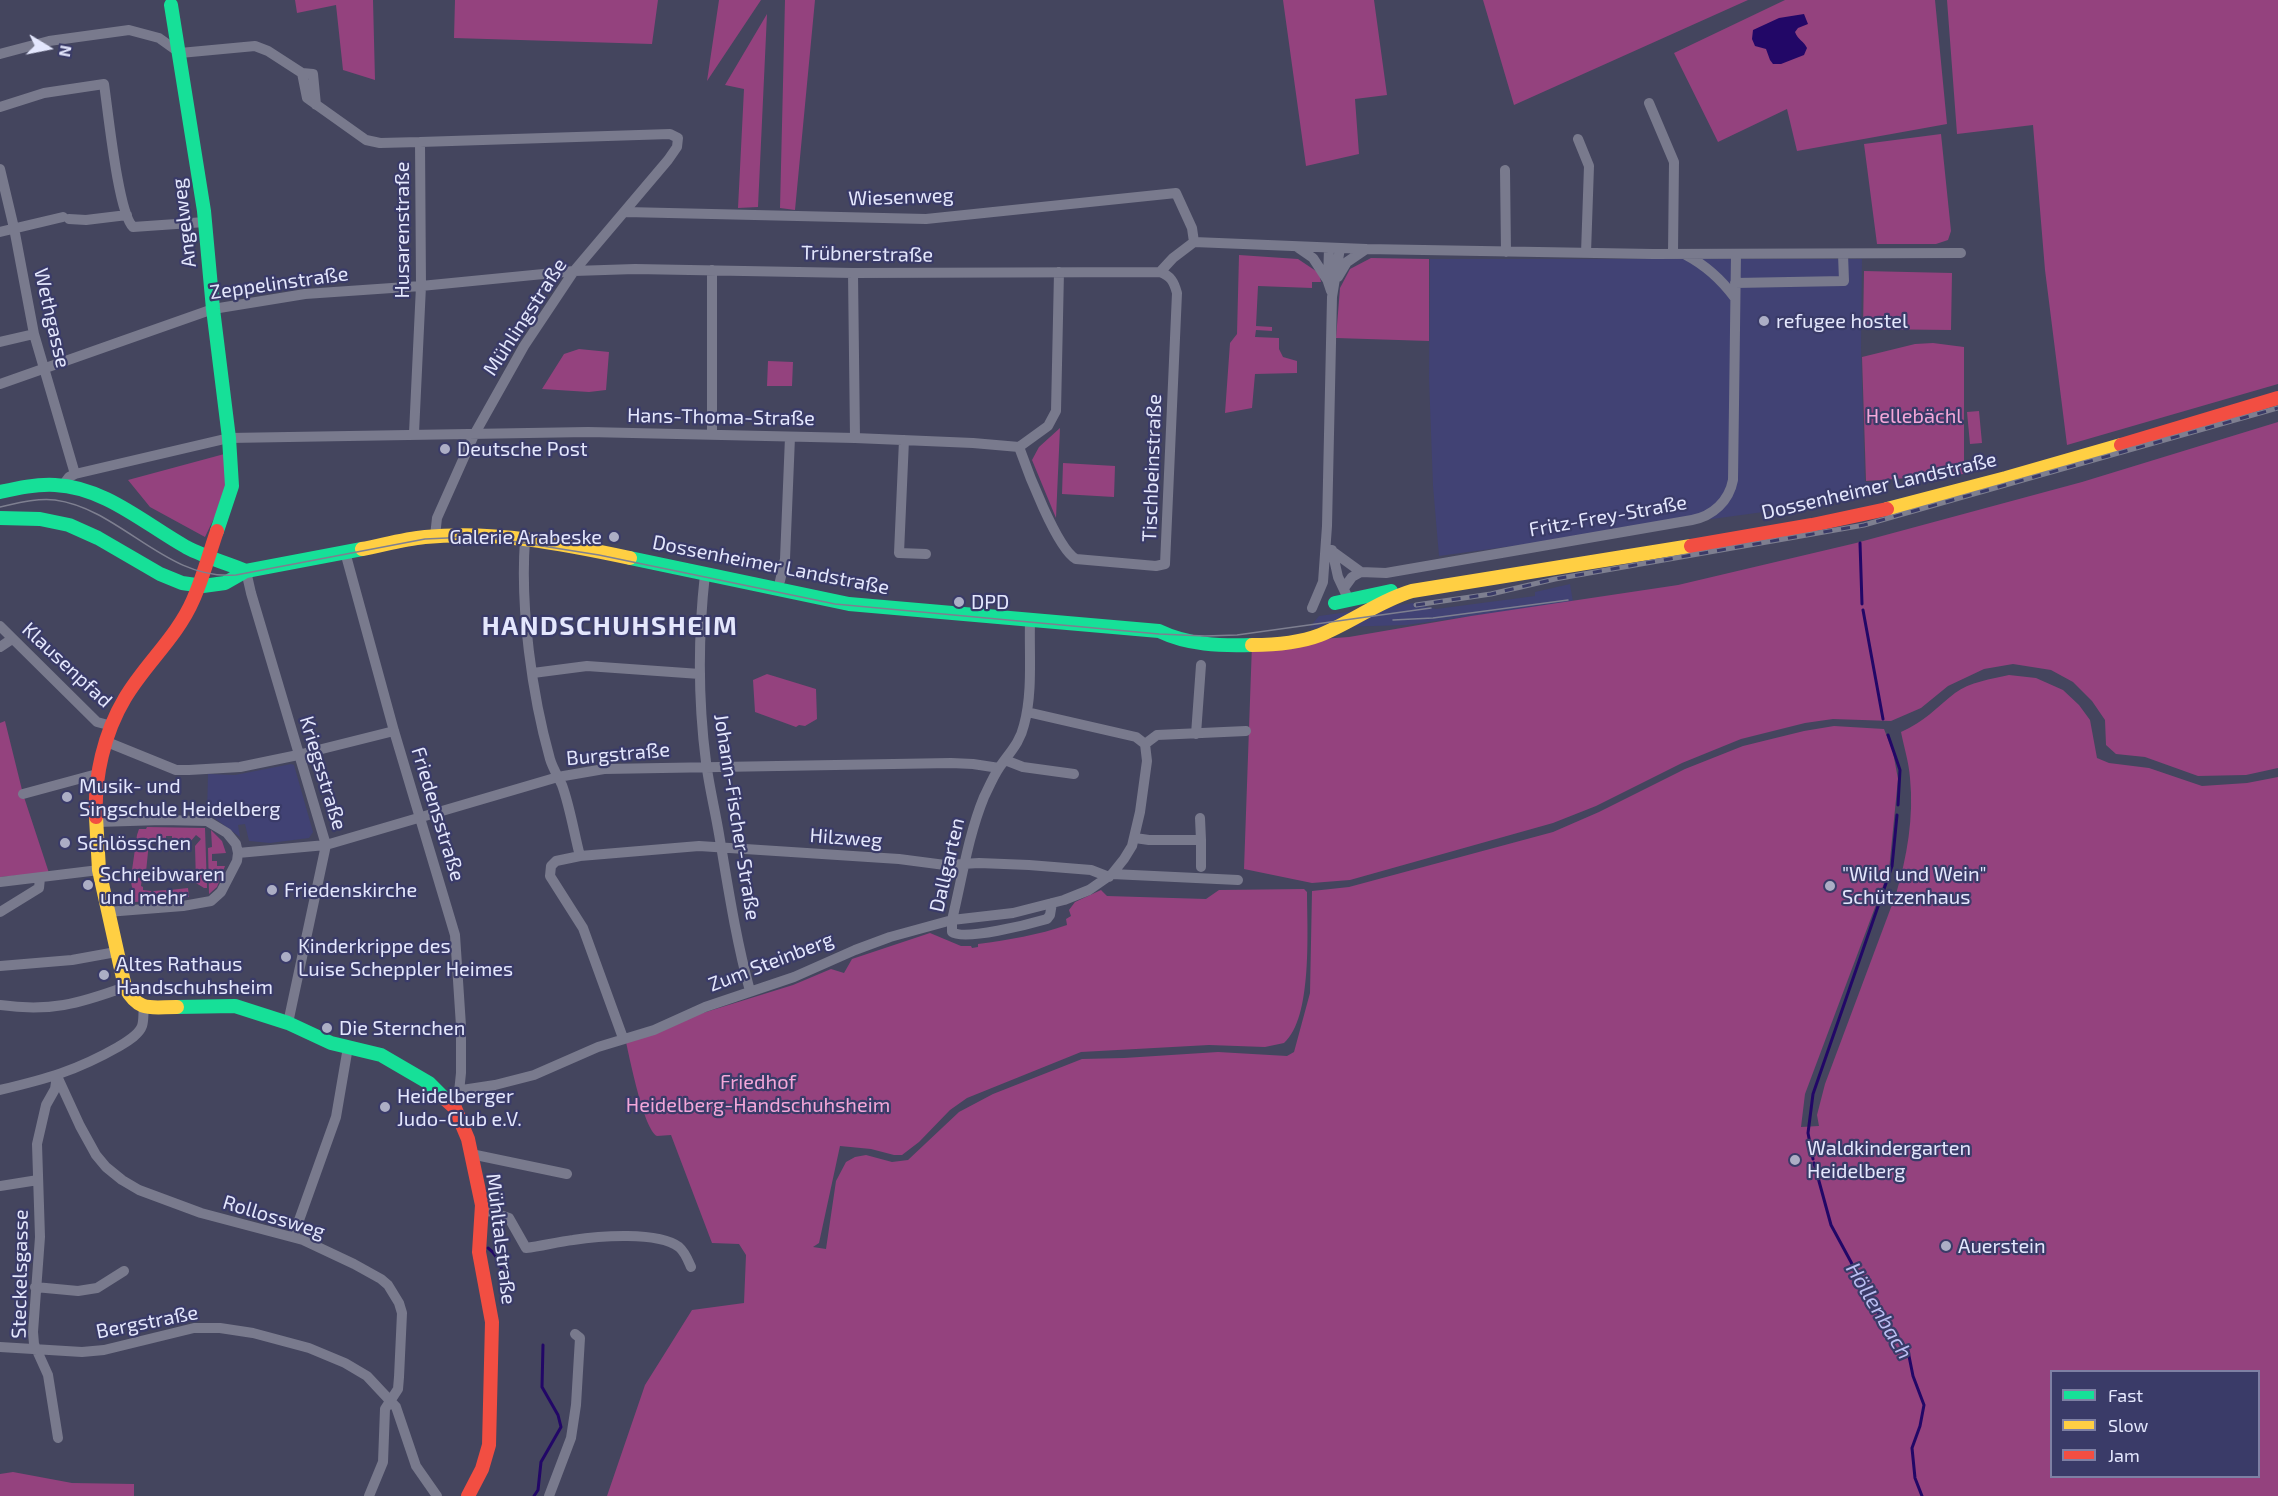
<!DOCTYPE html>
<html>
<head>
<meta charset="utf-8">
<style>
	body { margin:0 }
	#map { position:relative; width:2278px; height:1496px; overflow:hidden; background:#44455e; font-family:"Exo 2",sans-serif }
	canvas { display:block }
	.legend { position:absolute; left:2050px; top:1370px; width:210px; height:108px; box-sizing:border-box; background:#3a3b68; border:2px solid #7e80a4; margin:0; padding:8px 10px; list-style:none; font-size:18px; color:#e4e7fd }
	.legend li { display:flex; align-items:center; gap:12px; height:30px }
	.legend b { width:30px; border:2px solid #7e80a4 }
	.north { position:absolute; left:18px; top:18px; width:60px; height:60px; -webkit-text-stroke:4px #3a3b68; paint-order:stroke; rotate:100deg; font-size:16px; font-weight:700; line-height:24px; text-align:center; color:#e4e7fd }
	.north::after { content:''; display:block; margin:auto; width:21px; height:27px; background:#e4e7fd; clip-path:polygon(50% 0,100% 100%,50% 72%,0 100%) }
</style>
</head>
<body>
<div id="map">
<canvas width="2278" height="1496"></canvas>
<ul class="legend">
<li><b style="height:8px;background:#16e098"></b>Fast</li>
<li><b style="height:8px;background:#ffcf43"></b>Slow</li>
<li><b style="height:8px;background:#f24e42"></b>Jam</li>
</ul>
<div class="north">N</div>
</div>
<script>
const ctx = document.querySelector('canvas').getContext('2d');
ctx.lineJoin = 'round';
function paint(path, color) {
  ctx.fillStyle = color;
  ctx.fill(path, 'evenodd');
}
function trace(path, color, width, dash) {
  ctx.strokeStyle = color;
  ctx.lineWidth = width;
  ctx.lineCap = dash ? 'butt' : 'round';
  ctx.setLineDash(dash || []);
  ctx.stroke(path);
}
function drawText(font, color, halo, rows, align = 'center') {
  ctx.font = font + ' "Exo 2",sans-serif';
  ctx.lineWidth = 4.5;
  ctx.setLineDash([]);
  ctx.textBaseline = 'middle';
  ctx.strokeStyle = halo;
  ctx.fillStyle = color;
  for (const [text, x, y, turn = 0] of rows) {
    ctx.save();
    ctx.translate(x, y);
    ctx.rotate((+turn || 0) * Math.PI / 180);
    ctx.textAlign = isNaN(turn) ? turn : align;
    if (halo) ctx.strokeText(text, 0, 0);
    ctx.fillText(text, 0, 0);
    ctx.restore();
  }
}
const built = new Path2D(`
	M1430,259h432l-1,89 4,134h7v12l-20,6 -413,56 -6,-70 -4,-108z
	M1570,584l3,18 -166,23 -98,3 10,-12 94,-13 23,6 99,-13v-4z
	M291,764l3,1 19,67 -4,6 -39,5 -21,-2 -4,-17 -7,1 2,12 -27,-20 -6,-2 1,-41 27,1z`);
const green = new Path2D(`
	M295,0h78l2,80 -32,-10 -7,-65 -39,8z
	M455,0h203l-6,44 -198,-6z
	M719,0h42l-54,81z
	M785,0h30l-20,210 -15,-2z
	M1283,0h91l13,95 -32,4 4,55 -53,12z
	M1483,0h265l-234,105z
	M1785,0h150l12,124 -150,27 -10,-42 -69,33 -44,-89z
	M1947,0h331v384l-211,61 -22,-175 -12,-145 -76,9z
	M767,14l-9,193 -20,1 6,-119 -19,-4z
	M1941,134l10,97 -3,9 -12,4h-59l-13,-100z
	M1239,255l59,4 21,14 2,9h-9v6l-54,-2 -2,40 16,1v4l-16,-1 -1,7 24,1v11l4,8 14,4v12l-42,1 -3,34 -27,5 5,-70 7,-9z
	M1371,258l58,1v82l-93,-3 4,-50 10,-19z
	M1864,271l88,2 -1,57 -88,-1z
	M1933,343l31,4v127l-98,7 -4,-124 53,-13z
	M579,349l30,3 -3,38 -17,2 -47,-3 22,-35z
	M768,361l25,1 -1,24h-25z
	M1979,411l3,32 -12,1 -3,-32z
	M2278,422v346l-32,7 -48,1 -53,-19 -29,-3 -10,-9 -1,-25 -13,-19 -19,-19 -22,-12 -38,-6 -29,5 -36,17 -27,22 -30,13 -58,-2 -28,4 -64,16 -59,24 -86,43 -43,17 -203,57 -38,3 -68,-14 8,-225 97,-7 122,-21 207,-31 178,-42 226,-61z
	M1060,428l-4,90 -24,-58 7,-13z
	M228,453l2,32 -25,52 -55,-30 -22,-27z
	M1063,463l52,3 -1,31 -52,-3z
	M767,674l49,15 1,30 -12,7 -6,-1 -3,2 -41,-15 -2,-32z
	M2009,675l27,3 27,12 16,15 11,15 7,38 12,5 40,5 53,18 45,-3 31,-6v719h-1671l38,-111 47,-75 52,-7 2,-48 -7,-11 -27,-1 -41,-108 -14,1c-13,-7 -27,-76 -31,-94l67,-26 100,-31 38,-16 13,4 8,-14 78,-26 31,13h10l1,2 6,-1v-3c31,-4 60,-9 89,-19l-1,-6 5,-3 -2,-6 6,-8 26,-12 6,6 99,3 13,-9 85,-1 3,3c0,36 6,126 -23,151l-19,4 -56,-2 -128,7 -114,46 -17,12 -31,32 -17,13h-8l-23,-6 -31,-3 -21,97 -6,4 13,2 10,-68 10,-19 9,-5 11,-2 26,7 16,-2 51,-48 34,-18 89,-35 42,-1 94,-6 69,4 7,-4 16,-59 2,-102 37,-4 204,-55 46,-20 86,-43 58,-23 61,-15 30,-5 50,3 9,23 5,27 -9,91 -84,224 -4,33 18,-1 -2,-11 8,-31 71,-190c11,-37 18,-77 14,-116 -1,-15 -6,-31 -9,-46 23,-10 35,-24 54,-39 15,-11 36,-14 54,-18zM2052,1372h206v104h-206z
	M5,721l18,73 26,79 -49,4v-154z
	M147,827l58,1 2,60h-3l-8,-5 -1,-37 6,-7 -5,-4 -6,7h-18v-6h-6v6h-17l-3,30 -14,-2 5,-35 2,-6h7z
	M211,830l11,11 4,12 -14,1v7h5v5h8l-8,21 -8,7 -1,-46 4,-1z
	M130,877l12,1 -1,8 2,1v3l8,1 1,2 2,-2 12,-1 1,3h3v-3l18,-2 1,9 -22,3 -1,-2c-11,0 -20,4 -31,4z
	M13,1472l59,11 62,1v12h-134v-22z`);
const water = new Path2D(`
	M1804,14l4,10 -10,4 -3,4c3,8 9,9 12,16l-3,7 -23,9h-8l-3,-4 -4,-11 -11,-3 -3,-7 1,-9 26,-12z`);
const stream = new Path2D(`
	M1860,543l2,61
	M1863,610l20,109
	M1888,735l12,35 -2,35
	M1813,1159l-5,-26 5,-39 79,-228 5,-51
	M1814,1163l17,62 20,37 17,37 40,52 5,25 11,29 -4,21 -8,22 3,30 7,18
	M488,1248c15,11 16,32 19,49
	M534,1496l4,-6 3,-28 20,-35 -3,-12 -16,-28 1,-42`);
const street = new Path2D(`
	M0,54l49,-13 80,-11 30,8 21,15 75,-7 13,5 34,22 5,25 59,42 14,3 40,-1
	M302,73l11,1 3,31
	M1649,103l25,59 -1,91
	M0,107l44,-14 60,-9c4,26 14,129 29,143l72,-5
	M1578,139l11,27 -3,87
	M0,169l14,59 20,106 41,140
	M1505,170l1,82
	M626,212l300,7 250,-26 16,35 2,14
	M69,219l17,1 41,-5
	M0,232l63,-15
	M1194,242l172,7 287,5 308,-1
	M1297,247l16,11 15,23
	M1329,248l-1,34 3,9
	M1686,255c21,11 35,24 49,43
	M712,270v164
	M1160,272l13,-14 21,-16
	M853,273l2,165
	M1338,277l9,-15 19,-13
	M1735,283l109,-2 -1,-27
	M0,342l34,-8
	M0,384l213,-75 92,-15 116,-8 153,-15 61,-2 218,4 307,-1c11,4 14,10 17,21l-12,271 -9,2 -80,-7c-19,-10 -49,-89 -57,-112
	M414,433l7,-147 -1,-144 250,-8 8,4 -1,9 -9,13 -94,111 -50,75 -50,89 -37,83 -2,18
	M904,440l-5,113 27,1
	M63,485l6,-8 6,-3 154,-36 359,-6 267,6 118,5 46,4 29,-21 8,-15 3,-139
	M525,540c-5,68 7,155 25,219 3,10 8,17 12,26 8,22 12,48 18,71
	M1332,550l6,27 8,17v7
	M1332,551l29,21 25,1 306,-53c21,-4 37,-19 41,-40l3,-226
	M345,552l49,179 61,204 6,91v47l-2,19
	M246,571l5,22 75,252 -38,178
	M705,574c-7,63 -7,126 1,188 3,24 9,48 13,72 9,53 17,106 31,157
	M780,581l5,-22 5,-122
	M1344,588l8,-11 9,-5
	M1312,608l11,-26 4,-56 5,-229 8,-49
	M1030,620c-1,34 3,72 -6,105 -4,18 -15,28 -25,43 -6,9 -10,19 -15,29 -16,39 -22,82 -32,123v12c12,9 78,-8 95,-13l3,-4 2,-12
	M0,626l97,96 15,4
	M0,647l12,-8
	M533,673l54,-7 113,8
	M1027,712l109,25 9,7
	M1196,734l5,-69
	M107,742l69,28h13l51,-3 58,-12 96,-24
	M1145,744l12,-9 89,-4
	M1005,760l18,7 51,7
	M23,794l74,-20
	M1200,818l1,22
	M97,822l65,-2 45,1 20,12 9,11 2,9 -1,8 -16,31 -10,9 -28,5 -76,6
	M1135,838l14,2h52v27
	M238,853l88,-8 232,-68 46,-8 347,-6 22,1 26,4
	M1112,874l126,6
	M0,882l99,-12
	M0,912l39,-24 1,-10
	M0,966l72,-6 44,-8
	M0,1005c50,7 78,-1 125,-18
	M623,1038l-40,-110 -33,-52 1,-10 5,-5 24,-5 119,-10 200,13 46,6 34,-2 50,2 62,5 18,7
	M57,1076l23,50 16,29 10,12 16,13 17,10 62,23 102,27 51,24 27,15 7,6 11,18 3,10 -3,64 -1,12 -13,20 -2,53 -14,34
	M57,1076l-2,13 -9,16 -9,39 3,93 -7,95 1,12 14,31 10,63
	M0,1090c46,-11 76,-19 118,-43 8,-5 21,-12 24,-21 2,-6 1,-13 2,-19
	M452,1103l7,-11 3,-2 33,-5 39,-10 64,-28 56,-17 51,-23 89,-30 61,-27 35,-13 62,-17 61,-7 51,-13 25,-10 23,-16 12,-15 8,-13 8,-34 7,-51 -2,-17
	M471,1154l96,20
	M0,1186l38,-6
	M482,1209l27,9 17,30c16,-2 31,-6 47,-8 25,-4 85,-9 106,7 6,5 9,13 12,20
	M293,1237l43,-120 12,-70
	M35,1287l43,4 19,-3 27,-17
	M0,1347l82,5 22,-2 90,-22h26l33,5 56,15 36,15 22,13 29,31 20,59 21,30
	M549,1496l22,-58 5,-33 4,-67 -5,-4`);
const fast = new Path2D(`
	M171,5l33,206 9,98 16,129 3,48 -15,45
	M0,492c18,-4 36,-8 55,-7 49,2 90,39 131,62 19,10 40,16 60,24
	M0,518l40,1 29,6 29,13 62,36 22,9 21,3 22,-3 21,-12 116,-22
	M630,558l219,46 310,27c29,14 61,15 93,14
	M1335,603l56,-12
	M177,1007l58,-1 53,17 43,20 50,12 48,28 16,16`);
const slow = new Path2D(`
	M1887,509l119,-31 115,-33
	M362,549c21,-4 42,-10 63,-12 69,-7 139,7 205,21
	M1252,645c22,0 47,-2 68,-10 32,-13 59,-34 92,-44l279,-45
	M96,817l3,53 26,117c14,26 26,20 52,20`);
const jam = new Path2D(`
	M2121,445l157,-47
	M1691,546l121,-21 75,-16
	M96,817c-2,-40 8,-84 29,-119 20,-34 52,-61 68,-98 10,-22 16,-46 24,-69
	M445,1099l10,9 13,31 14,66 -3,47 13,70 -3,123 -7,24 -14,27`);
const tram = new Path2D(`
	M0,507c18,-4 37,-9 55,-7 66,9 111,81 181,75l189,-36 44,-2 29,2 101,16 236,49 324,30 46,2 32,-1 194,-27
	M1393,620l40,-2 135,-18`);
const rail = new Path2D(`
	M1416,605l75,-11 64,-15 309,-54 414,-117`);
const markers = [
	[1764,321,6,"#acaec5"],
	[445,449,6,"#acaec5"],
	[614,537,6,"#acaec5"],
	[959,602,6,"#acaec5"],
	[67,797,6,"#acaec5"],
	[65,843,6,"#acaec5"],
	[88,885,6,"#acaec5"],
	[1830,886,6,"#acaec5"],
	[272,890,6,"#acaec5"],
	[286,957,6,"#acaec5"],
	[104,975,6,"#acaec5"],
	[327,1028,6,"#acaec5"],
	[385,1107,6,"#acaec5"],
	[1795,1160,6,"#acaec5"],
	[1946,1246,6,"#acaec5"]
];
const streetNames = [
	["Wiesenweg",901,197,-2],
	["Angelweg",184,223,-97],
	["Husarenstraße",402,230,-90],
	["Trübnerstraße",867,254,1],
	["Zeppelinstraße",279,283,-8],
	["Mühlingstraße",525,317,-57],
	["Wethgasse",52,318,77],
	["Hans-Thoma-Straße",721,417,1],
	["Tischbeinstraße",1152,468,-88],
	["Dossenheimer Landstraße",1879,486,-13],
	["Fritz-Frey-Straße",1608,516,-10],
	["Dossenheimer Landstraße",771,565,11],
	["Klausenpfad",67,665,43],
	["Burgstraße",618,754,-5],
	["Kriegsstraße",323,773,73],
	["Friedensstraße",438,814,73],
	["Johann-Fischer-Straße",737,817,81],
	["Hilzweg",846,838,4],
	["Dallgarten",947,865,-77],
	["Zum Steinberg",771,962,-21],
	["Rollossweg",274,1217,17],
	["Mühltalstraße",501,1239,83],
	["Steckelsgasse",20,1274,-89],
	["Bergstraße",147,1322,-11]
];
const poiNames = [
	["refugee hostel",1776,321],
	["Deutsche Post",457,449],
	["Galerie Arabeske",602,537,"right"],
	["DPD",971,602],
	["Musik- und",79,786],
	["Singschule Heidelberg",79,809],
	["Schlösschen",77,843],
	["Schreibwaren",100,874],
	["und mehr",100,897],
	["\"Wild und Wein\"",1842,874],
	["Schützenhaus",1842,897],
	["Friedenskirche",284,890],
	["Kinderkrippe des",298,946],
	["Luise Scheppler Heimes",298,969],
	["Altes Rathaus",116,964],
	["Handschuhsheim",116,987],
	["Die Sternchen",339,1028],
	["Heidelberger",397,1096],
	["Judo-Club e.V.",397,1119],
	["Waldkindergarten",1807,1148],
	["Heidelberg",1807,1171],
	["Auerstein",1958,1246]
];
const parkNames = [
	["Hellebächl",1914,416],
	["Friedhof",758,1082],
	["Heidelberg-Handschuhsheim",758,1105]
];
const waterNames = [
	["Höllenbach",1879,1311,59]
];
const districtNames = [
	["HANDSCHUHSHEIM",610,626]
];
paint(built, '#414274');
paint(green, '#94427e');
paint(water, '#220767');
trace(stream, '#220767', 3);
trace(street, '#797a8d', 10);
trace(fast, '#16e098', 14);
trace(slow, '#ffcf43', 14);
trace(jam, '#f24e42', 14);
trace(tram, '#7e7f90', 1.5);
trace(rail, '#7e7f90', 5);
trace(rail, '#3a3b68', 3, [9]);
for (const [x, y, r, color] of markers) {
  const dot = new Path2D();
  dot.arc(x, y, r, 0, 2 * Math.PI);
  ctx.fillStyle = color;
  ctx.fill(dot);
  trace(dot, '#3a3b68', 2);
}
drawText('20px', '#e4e7fd', '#3a3b68', streetNames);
drawText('20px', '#e4e7fd', '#3a3b68', poiNames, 'left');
drawText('20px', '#f4a7d9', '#3a3b68', parkNames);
drawText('italic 21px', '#babef2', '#3a3b68', waterNames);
ctx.letterSpacing = '1.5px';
drawText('bold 26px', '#e4e7fd', '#3a3b68', districtNames);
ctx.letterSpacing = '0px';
</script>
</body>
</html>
